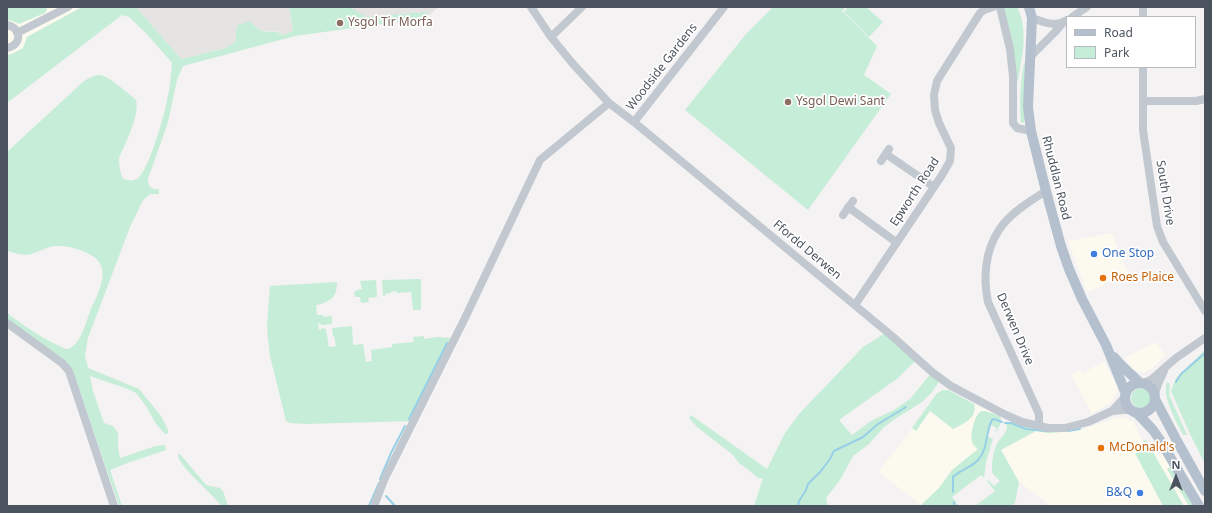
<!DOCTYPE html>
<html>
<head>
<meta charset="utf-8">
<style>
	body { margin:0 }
	#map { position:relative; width:1212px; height:513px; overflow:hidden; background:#f4f2f2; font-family:"Noto Sans",sans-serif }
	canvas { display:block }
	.frame { position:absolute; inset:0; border:8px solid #4b545e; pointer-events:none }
	.legend { position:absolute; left:1066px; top:16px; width:130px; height:52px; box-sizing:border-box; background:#fff; border:1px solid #b7bbbf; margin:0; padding:5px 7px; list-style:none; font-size:12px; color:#4b545e }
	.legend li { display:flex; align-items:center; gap:8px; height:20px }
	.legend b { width:20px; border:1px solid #b7bbbf }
	.north { position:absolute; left:1156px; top:457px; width:40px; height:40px; -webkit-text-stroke:3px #fff; paint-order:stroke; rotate:0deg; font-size:11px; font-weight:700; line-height:16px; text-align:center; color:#4b545e }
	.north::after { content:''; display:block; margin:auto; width:14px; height:18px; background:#4b545e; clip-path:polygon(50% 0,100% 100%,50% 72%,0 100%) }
</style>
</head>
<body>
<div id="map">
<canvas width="1212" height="513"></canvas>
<div class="frame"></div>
<ul class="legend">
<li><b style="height:5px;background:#b5c0ce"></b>Road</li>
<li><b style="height:11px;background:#c6edd8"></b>Park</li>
</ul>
<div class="north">N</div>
</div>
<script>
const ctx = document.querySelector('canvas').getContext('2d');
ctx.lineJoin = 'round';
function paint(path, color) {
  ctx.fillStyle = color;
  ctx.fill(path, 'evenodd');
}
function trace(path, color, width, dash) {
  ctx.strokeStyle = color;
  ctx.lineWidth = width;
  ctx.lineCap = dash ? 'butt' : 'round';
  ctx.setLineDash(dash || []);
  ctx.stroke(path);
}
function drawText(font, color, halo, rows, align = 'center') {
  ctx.font = font + ' "Noto Sans",sans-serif';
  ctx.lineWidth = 3.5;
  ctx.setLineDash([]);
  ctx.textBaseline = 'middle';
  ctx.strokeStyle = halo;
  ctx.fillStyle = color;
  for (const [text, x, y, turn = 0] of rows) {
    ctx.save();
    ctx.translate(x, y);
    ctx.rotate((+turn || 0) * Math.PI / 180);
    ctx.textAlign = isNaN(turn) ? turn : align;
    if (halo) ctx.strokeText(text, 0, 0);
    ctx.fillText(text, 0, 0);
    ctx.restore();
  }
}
const commercial = new Path2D(`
	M7,7h75l-55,30 -4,11 -11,6 -5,1z
	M1112,233l6,18 10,21 -28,15 -13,5 -19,-51z
	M1156,342l9,13 -12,13 -10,5 -11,-4 -8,-11z
	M1104,361l13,25v6l-6,10 -19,12 -21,-40 10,-5 2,4z
	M945,389l3,1 26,14 17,8 -12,37 -58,56 -43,-33 28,-35 31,-44 3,-2z
	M1117,418h8l8,4 13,25 -10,5 18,-6 5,9 4,-3 34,54h-152l3,-2 -29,-22 -18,-32 35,-19 12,2 28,-2z`);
const education = new Path2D(`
	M136,7h153l4,24 -10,4 -7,-4h-12l-9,-4 -19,4v9l-2,3 -8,5 -45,11z
	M291,7h148l-14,11 -117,15z`);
const green = new Path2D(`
	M7,7h39l1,3 -2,3 -26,11 -6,-3 -6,-1z
	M82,7h54l45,52 45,-11 8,-5 2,-3v-9l2,-6 11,-4c4,4 9,8 14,10 9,2 10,-2 20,4l10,-4 -4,-24h61l16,10 61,-5 -2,6 -130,18 -112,30 -6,14 -9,42 -20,57c0,8 3,11 11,10v5h-9l-7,6 -13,27 -42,111 -3,17 3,13 51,21 22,27 7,14v3l-3,1 -9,-10 -10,-18 -10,-13 -8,-4 -38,-13 3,15 11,32 9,3 5,7v14l2,11 36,-12 9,-1 1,5 -36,12 -20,8 12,36h-3l-47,-138 -65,-48v-7c20,15 36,26 59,36 2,0 4,-1 6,-2 9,-5 15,-28 19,-38 5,-12 14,-27 11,-41 -4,-16 -33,-23 -47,-22 -9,1 -16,6 -24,8 -8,2 -16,-1 -24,-3v-99l77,-71c5,-3 10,-6 15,-6 9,0 30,19 37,25 4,15 -11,44 -17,58 0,8 1,14 4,21 5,1 11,3 15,-1 10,-6 27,-64 29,-78 3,-12 4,-24 5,-37l-26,-30 -17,-16 -7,-2 -115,88v-48l5,-1 11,-6 4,-11z
	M773,7h73l-4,4 35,35 -13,29 27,19 -83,116 -123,-100 61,-76z
	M848,7h18l17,15 -14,15 -25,-25z
	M1004,7h13c12,23 5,50 1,74h-2l-4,-36z
	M1027,62l-2,57 -2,4h-2c-2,-23 -1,-38 3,-60z
	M421,279v31h-8l-2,-18 -14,1 -1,-2 -5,1v1l-6,1v2h-2l-1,-16z
	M376,280l1,17 -9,1 1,4 -8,1 -1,-6h-5l-1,-5 3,-2 5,-1 -2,-8z
	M337,282c0,15 -6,20 -21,23l1,10h6l1,2 7,-1 1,2v6l-9,1 -5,-2 1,7 4,-2 3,1 3,18 7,-1 -2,-10h-1l-1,-8 20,-2 1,18 2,1 8,-1 3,18 6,-1 -1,-11 21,-3v-3l22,-2 -1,-5 11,-1v3l13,-2 14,1 -38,83 -108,3 -15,-1 -4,-2 -16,-65 -2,-17 -1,-15 3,-38z
	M887,332l30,27 -19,19 -59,42 13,15 19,-14 23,-11 16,-11 22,-27 9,7 -9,13 -10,10 -27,17 -11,8 -15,17 -16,12 -13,24 -14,18 2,8h-74l9,-28h-5l-8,-7 -10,-7 -8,-10 -35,-27 -8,-9 2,-3 76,54 18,-36 14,-19 64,-67z
	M1205,350v114l-15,-30 -19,-43 5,-13z
	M1167,382l3,2 -1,11 18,40h-4c-7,-15 -21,-37 -16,-53z
	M1131 398a10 10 0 1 1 20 0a10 10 0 1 1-20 0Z
	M943,390h5l26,14c4,14 -11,20 -21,25l-23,-18 -14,20 -4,-3 25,-35z
	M985,411l15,5c2,6 0,9 -3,15l-2,1 2,-4 -6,-3 -5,11 7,3 -7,23 -2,16 -3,-3 -29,22 7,9h-39l19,-18 13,-18 26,-21c-2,-1 -5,-4 -6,-7 -2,-6 2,-24 7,-29 2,-2 3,-2 6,-2z
	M1006,422h5l16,5 35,4v1l-14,1 -12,-2 -35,19 18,32 -4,21 -4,3h-36l20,-15 -8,-10 1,-1 6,6 6,-5c-2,-2 -5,-5 -7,-7 -3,-6 1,-26 5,-32 4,-5 9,-10 9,-16l-1,-2z
	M1146,440l38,66h-21l-27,-51v-3l10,-5 -3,-6z
	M178,454h2l26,31 14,3 3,3 5,15h-7c-7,-12 -44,-40 -43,-52z
	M1172,466l22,40h-5l-22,-37z`);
const stream = new Path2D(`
	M1176,382l5,-8 24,-21
	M409,419l38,-76
	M1005,423h6l15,6 20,2
	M1068,431l12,-2
	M380,479l11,-26 14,-27
	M953,492v-15c8,-8 22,-10 28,-21 7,-11 5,-25 11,-36l2,-1 8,3
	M386,496l9,10
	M954,502v4
	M369,506l10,-23
	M798,506l1,-5 7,-11 2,-6 13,-13 9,-12 4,-8 29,-14 15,-13 28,-17`);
const minor = new Path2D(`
	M531,7l20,30 22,27 36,39 25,19 258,214 40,36 19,14 55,29 16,7 26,6h17l23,-6 24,-11 11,-1h9
	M1000,7l10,42 3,27v47l4,5 14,3
	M1072,17l15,-10
	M1143,17v-10
	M1032,18c12,4 23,10 35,2
	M7,25c15,3 15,20 0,23
	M17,33l51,-26
	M551,37l31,-30
	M1031,56l24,-24 7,-8
	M1143,67v63l14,96 6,16 42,69
	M1143,101h53l9,-2
	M634,122l90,-115
	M886,154l48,33
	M881,161l8,-12
	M848,207l48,35
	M843,215l10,-14
	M855,305l87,-130 8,-14 1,-13 -12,-25 -4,-13 -1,-15 3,-14 43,-68 4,-3 9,-3
	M7,323l55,40 7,8 45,135
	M1144,383l8,-4 24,-21 29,-20
	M1155,394l3,-10 6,-13
	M1112,411l13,-14
	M1039,426v-12l-51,-112c-5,-24 -3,-51 11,-72 10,-16 31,-29 47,-39
	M374,506l10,-26 81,-162 75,-158 69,-57`);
const major = new Path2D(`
	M1029,7l3,11 -4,89 3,24 15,60 15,55 8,23 13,30 24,46 20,49
	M1114,357l8,9 18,17
	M1125 398a15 15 0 1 1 30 0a15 15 0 1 1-30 0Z
	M1155,399l22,42 28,50
	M1136,412l17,18 7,10 39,66`);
const markers = [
	[340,23,4,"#8d6e63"],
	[788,102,4,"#8d6e63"],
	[1094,254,4,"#3f7fe0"],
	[1103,278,4,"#e8710a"],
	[1101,448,4,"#e8710a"],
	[1140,493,4,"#3f7fe0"]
];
const educationNames = [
	["Ysgol Tir Morfa",348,23],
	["Ysgol Dewi Sant",796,102]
];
const streetNames = [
	["Woodside Gardens",662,67,-52],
	["Rhuddlan Road",1056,178,76],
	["Epworth Road",915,192,-57],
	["South Drive",1165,193,81],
	["Ffordd Derwen",807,250,40],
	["Derwen Drive",1015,329,67]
];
const shopNames = [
	["One Stop",1102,254],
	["B&Q",1132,493,"right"]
];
const foodNames = [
	["Roes Plaice",1111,278],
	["McDonald's",1109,448]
];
paint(commercial, '#fcf9ef');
paint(education, '#e5e4e3');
paint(green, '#c6edd8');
trace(stream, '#97d0e6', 2);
trace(minor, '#c1c8cf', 8);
trace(major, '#b5c0ce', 10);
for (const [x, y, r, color] of markers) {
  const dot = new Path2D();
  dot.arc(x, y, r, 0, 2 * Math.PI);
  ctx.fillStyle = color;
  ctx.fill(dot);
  trace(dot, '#fff', 1.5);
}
drawText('12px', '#785e54', '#fff', educationNames, 'left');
drawText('12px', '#4b545e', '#fff', streetNames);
drawText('12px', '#366cbe', '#fff', shopNames, 'left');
drawText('12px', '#c56008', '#fff', foodNames, 'left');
</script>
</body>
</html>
